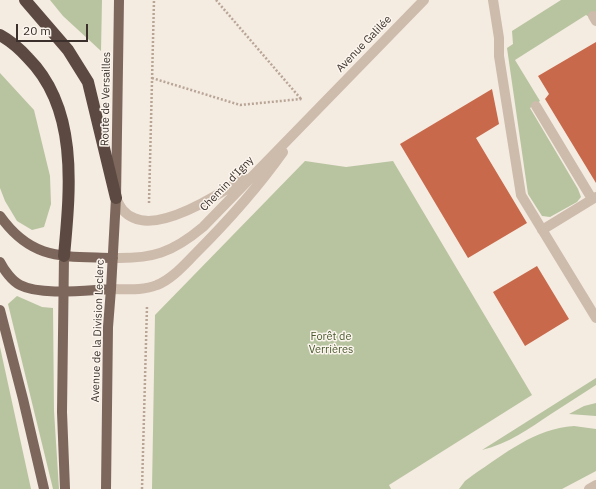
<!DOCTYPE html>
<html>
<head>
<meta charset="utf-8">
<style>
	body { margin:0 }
	#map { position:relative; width:596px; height:489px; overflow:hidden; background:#f4ebe1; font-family:"IBM Plex Sans",sans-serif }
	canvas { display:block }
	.scale { position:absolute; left:16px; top:24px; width:72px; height:18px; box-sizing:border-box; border:2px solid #3b302b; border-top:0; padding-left:5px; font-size:12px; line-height:14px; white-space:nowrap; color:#3b302b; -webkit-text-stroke:3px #fbf5ee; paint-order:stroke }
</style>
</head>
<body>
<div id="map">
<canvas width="596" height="489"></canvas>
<div class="scale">20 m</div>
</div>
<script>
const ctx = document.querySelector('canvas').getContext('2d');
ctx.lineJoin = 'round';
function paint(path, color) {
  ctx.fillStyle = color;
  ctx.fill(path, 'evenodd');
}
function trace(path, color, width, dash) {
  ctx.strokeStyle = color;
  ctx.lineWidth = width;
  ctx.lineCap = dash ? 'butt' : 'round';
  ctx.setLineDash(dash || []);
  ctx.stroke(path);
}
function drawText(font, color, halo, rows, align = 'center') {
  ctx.font = font + ' "IBM Plex Sans",sans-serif';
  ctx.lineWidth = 3;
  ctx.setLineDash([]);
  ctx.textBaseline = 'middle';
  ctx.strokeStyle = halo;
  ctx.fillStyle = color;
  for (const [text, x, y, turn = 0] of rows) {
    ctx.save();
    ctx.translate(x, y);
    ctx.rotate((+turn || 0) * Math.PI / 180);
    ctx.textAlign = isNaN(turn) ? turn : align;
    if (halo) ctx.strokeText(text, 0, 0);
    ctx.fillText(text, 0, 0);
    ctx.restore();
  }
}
const green = new Path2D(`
	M50,0h52l-1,51 -38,-35z
	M561,0h35v13l-7,4 -3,-2 -71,45 25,41 -10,7 48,81 3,8 -4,5 -27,15 -8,-1 -14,-22 -21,-146 6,-4 -1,-13z
	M0,73l34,37 16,66 1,28 -7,23 -12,3 -15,-9 -12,-20 -5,-13z
	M305,161l41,6 47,-6 139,234 -143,90 2,4h-239l3,-174z
	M17,296l25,11 11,1 1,103 5,78h-6l-45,-185z
	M0,347l31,142h-31z
	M596,378v7c-15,10 -30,19 -45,29 -21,14 -43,30 -69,36z
	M596,403v13l-27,-2 15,-8z
	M574,426l22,3v42l-34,18h-103l6,-8 8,-6c33,-22 61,-46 101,-49z`);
const building = new Path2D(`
	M596,42v141l-51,-84 4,-5 -11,-18z
	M492,89l7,35 -23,14 51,85 -59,35 -68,-114z
	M537,266l32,53 -44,27 -32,-54z`);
const path = new Path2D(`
	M216,0l85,99
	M152,78l88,27 61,-6 2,1
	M149,203l5,-203
	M142,489l5,-183`);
const lane = new Path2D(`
	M493,0l6,38v18l22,139 75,123
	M593,16l3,5
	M536,106l56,93
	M542,230l54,-33
	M589,489l7,-4`);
const street = new Path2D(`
	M116,198c4,9 8,16 18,20 28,13 86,-24 110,-40
	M113,258c39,1 59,-5 90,-31l221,-227
	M111,289c15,0 32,2 46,-4 15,-6 27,-20 38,-31 33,-33 61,-64 88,-102`);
const primary = new Path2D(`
	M0,216c32,45 63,40 113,42
	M64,256l-2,156 3,77
	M0,262c4,8 12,19 20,23 21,11 67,5 91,4
	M0,310l23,89 21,90
	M106,489l2,-162 3,-38 5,-91 3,-198`);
const highway = new Path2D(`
	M25,0l43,50 20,32 28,116
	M0,35c11,6 20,14 28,23 51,51 42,132 36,198`);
const streetNames = [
	["Avenue Galilée",364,44,-46],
	["Route de Versailles",106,99,-89],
	["Chemin d'Igny",227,184,-46],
	["Avenue de la Division Leclerc",98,331,-88]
];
const parkNames = [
	["Forêt de",331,337],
	["Verrières",331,350]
];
paint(green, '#b8c4a0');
paint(building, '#c8694b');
trace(path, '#b9a596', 2.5, [2, 2]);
trace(lane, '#cdbbac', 10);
trace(street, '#cdbbac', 10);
trace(primary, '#7d675c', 10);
trace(highway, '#5c4a42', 12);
drawText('11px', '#3b302b', '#fbf5ee', streetNames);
drawText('11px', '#4a5a2e', '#fbf5ee', parkNames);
</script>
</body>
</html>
